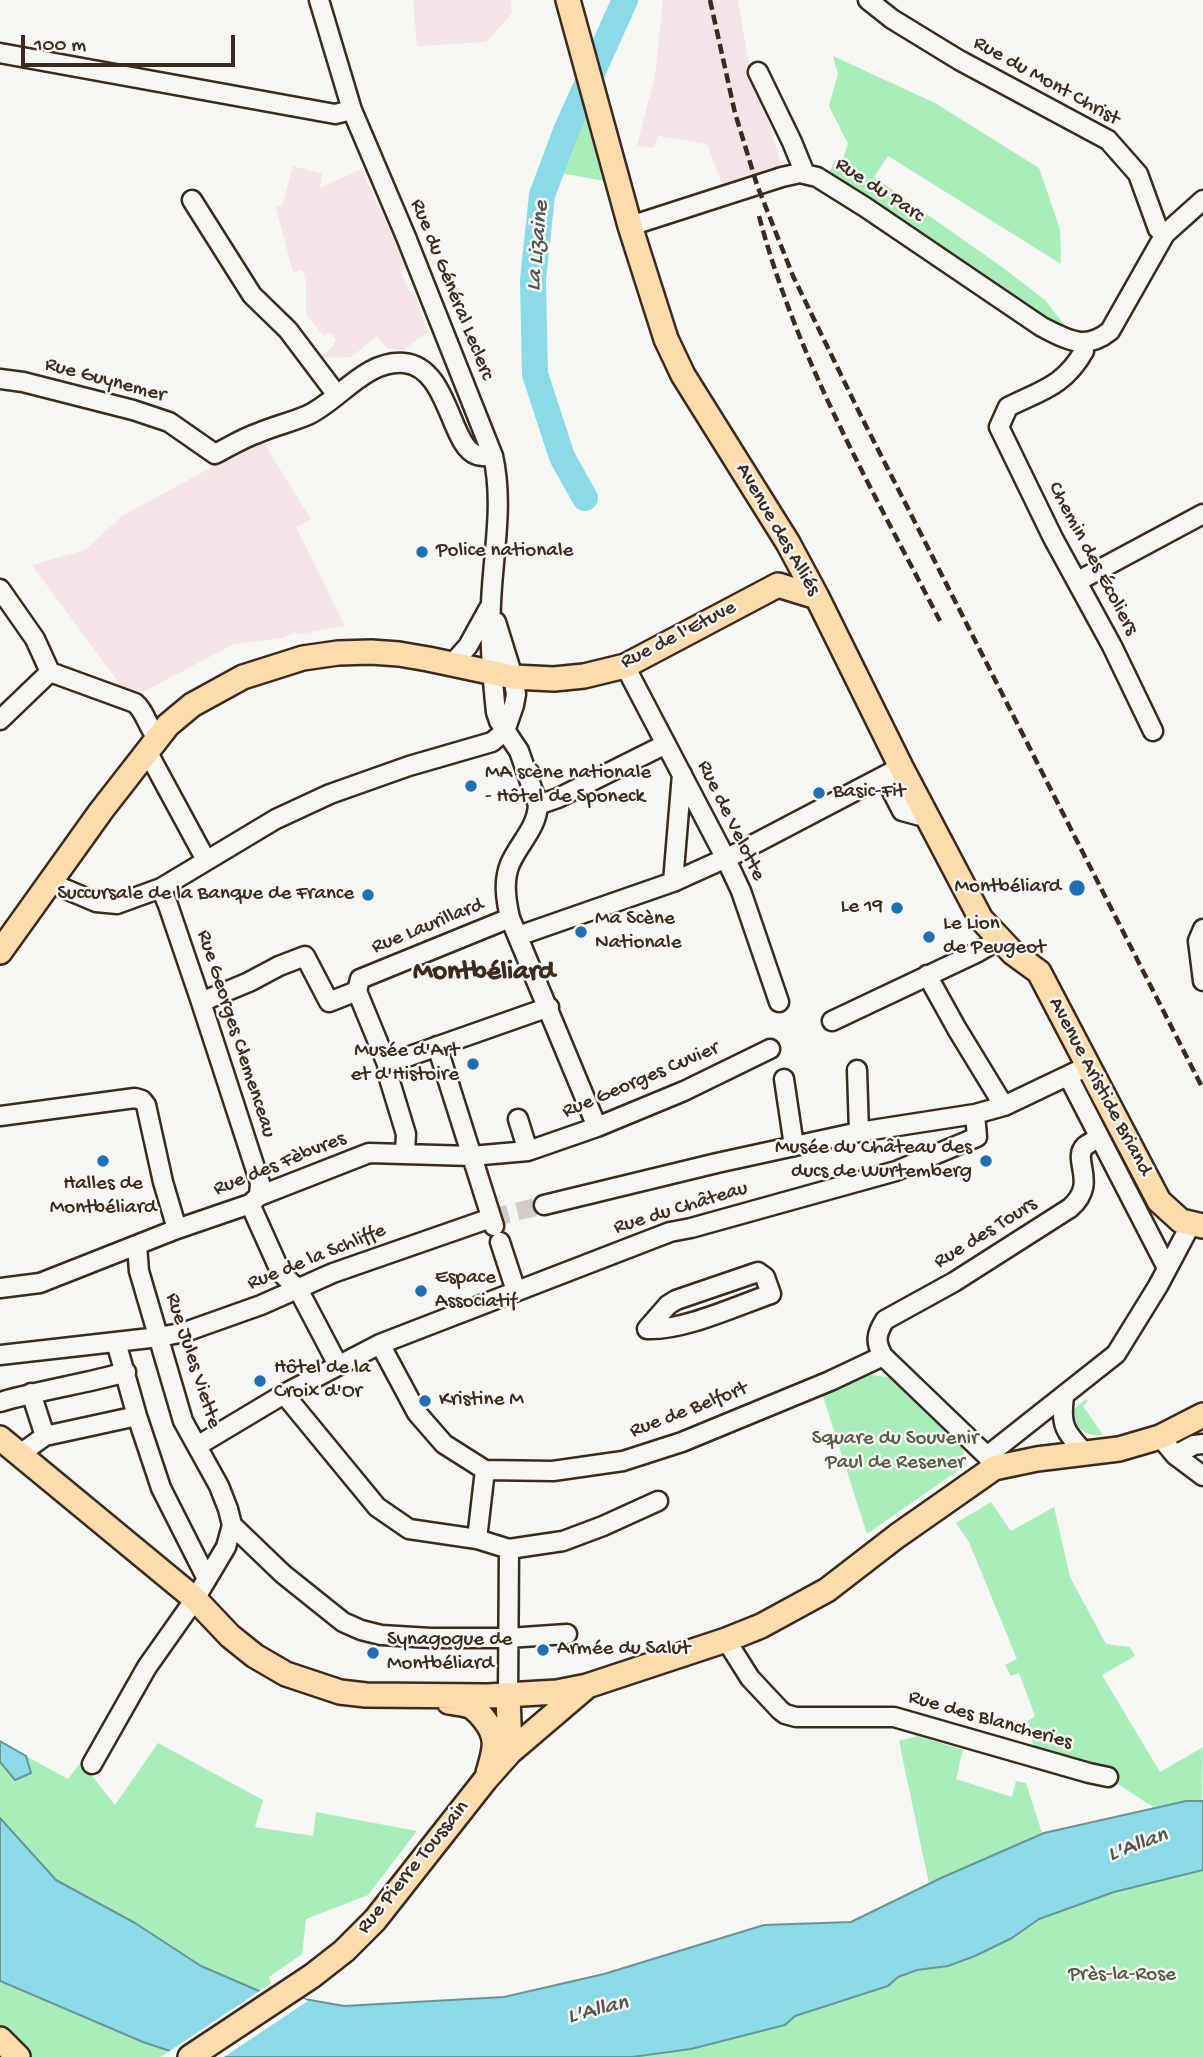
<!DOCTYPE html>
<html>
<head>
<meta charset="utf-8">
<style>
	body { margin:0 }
	#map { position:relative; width:1203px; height:2057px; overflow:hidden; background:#f6f6f2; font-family:"Gochi Hand",sans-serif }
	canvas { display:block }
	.scale { position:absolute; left:21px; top:35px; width:214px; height:32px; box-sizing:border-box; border:4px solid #3b2a1e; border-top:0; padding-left:9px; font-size:21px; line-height:24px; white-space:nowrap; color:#3b2a1e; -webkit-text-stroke:5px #f6f6f2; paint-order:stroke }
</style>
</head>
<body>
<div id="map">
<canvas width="1203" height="2057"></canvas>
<div class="scale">100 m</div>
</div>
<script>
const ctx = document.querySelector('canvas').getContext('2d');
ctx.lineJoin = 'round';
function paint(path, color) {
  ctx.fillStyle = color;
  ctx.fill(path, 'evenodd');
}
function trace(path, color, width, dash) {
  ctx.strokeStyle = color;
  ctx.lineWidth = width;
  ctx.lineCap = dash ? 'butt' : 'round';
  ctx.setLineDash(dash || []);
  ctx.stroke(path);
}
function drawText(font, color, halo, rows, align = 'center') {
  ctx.font = font + ' "Gochi Hand",sans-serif';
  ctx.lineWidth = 5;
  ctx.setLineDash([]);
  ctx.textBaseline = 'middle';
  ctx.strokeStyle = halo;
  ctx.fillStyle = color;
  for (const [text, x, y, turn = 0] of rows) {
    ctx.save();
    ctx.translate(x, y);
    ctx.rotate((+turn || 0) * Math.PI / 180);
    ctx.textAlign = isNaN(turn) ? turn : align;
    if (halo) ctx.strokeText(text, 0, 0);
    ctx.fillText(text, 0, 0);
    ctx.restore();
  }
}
const built = new Path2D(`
	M413,0h98l1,13 -26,29 -69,4z
	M663,0h75l9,54 35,112 -60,18 -15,-40 -49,-8 -4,12 -17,-3 18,-69z
	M293,166l29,8 -2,14 41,-19 46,99 -6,4 10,23 4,-1 12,38 -24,18 -15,-1 -11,-13 -26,21 -32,1 14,-12 3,-7 -6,-7 -6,4 -18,-21v-34l-4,-11 -9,3 -17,-65 7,-4z
	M262,440l49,79 -15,8 49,99 -46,8 -3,-2 -14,6 -48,6 -91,48 -21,-5 -90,-122 53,-15 37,-34z`);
const green = new Path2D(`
	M833,56l102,47 104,65 21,61 1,35 -173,-108 -14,21 128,90 43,33 21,27 -4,2 -234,-155 7,-13 8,-3 5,-14 -19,-38 9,-32z
	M586,117l18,64 -43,-8c6,-20 14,-38 25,-56z
	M867,1374l27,4 69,71 3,16 -99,69 -45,-141z
	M1086,1399l2,2 -5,5 20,29c-18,2 -30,-7 -29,-26z
	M991,1502l20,29 43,-24 16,70 36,67 24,3 5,9 -33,19 58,97 43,-25 -1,54h-16l-33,6 -63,-41 -56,-16 -6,-29 7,-5 -16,-43 -8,3 -6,-11 12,-6 -48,-117 -13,-19z
	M918,1736l45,14 -7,29 56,18 4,-16 10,2 16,50 -113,51 -30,-143z
	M158,1743l105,57 -8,27 58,9 3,-24 101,19 -49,64 -62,24 -4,35 -33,23 2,6 -12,8 -58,-25 -66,-43 -79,-43 -56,-62v-56l15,18 15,-7 -4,-17 42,23 13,-17 34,43z
	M1203,1870v187h-571l59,-8 94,-24 9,-9 94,-30 10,-9 19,-7 31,-4 27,-10 37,-18 27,-19 75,-27z
	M0,1981l169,71 -9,5h-130l-30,-29z`);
const water = new Path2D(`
	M0,1741l26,15 5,17 -16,7 -15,-18z
	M1186,1801h17v69l-89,22 -75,27 -27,19 -37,18 -27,10 -31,4 -19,7 -10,9 -93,30 -10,9 -94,24 -59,8h-444l-45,-15 -143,-61v-163l56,62 79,43 66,43 58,25 85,15 160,-9 100,-23 160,-49 87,-3 90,-44 103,-45z`);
const pier = new Path2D(`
	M264,1988l30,6 14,7 -84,56h-50l-9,-3z`);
const river = new Path2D(`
	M585,498l-23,-41 -27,-83 -2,-94 9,-85 24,-64 59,-131`);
const minorTunnel = new Path2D(`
	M491,1218l53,-13`);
const minor = new Path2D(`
	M319,0l33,110 54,127 87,219c11,48 0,98 -2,147 -2,36 1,72 5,109l3,9 20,30 19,54c-1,23 -19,38 -28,59 -7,17 -4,36 0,54l87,209
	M868,0l24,19 67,41 149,80 30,34 20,55 7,5
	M0,53l335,61 17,-4
	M758,72l34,70 13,32
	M192,200l60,95 36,35 49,65
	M630,226l152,-49 18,-4 17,4 48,30 177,120c26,13 43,24 68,4l55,-97 38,-34
	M1083,343l1,8c-20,35 -42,39 -76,56l-9,20 54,111 59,108 41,85
	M0,379l23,3 110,28 36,12 46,32c14,-7 28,-16 43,-21 16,-7 34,-11 50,-18 32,-15 57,-55 96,-52 45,4 46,84 73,92 4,2 11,1 16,1
	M1078,581l125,-67
	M0,589l35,50 15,33 85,31c11,9 12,24 22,34
	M453,663l15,-17 21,-38
	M625,666l100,191 16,34 38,111
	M0,720l50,-48
	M147,751l59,109
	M884,776l18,35 26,7
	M538,805l20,-7 108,-54
	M673,882l9,-108
	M51,883l45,19 21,2 44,-16 115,-69 54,-25 79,-28 83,-24 13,-11 9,-26 2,-11 -3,-17 -17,-55
	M161,888l7,17 33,97 59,181 -1,13
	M1203,929l-5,12 5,40
	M518,936l155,-54 62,-28 166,-87
	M927,975l30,54 47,77
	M357,991l3,-12 150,-61
	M357,991l30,73 1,11 18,59 -1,19
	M201,1002l48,-20 30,-16 26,-10 24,46 28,-11
	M832,1021l146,-69 22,-13
	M437,1046l57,180
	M387,1064l162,-57
	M857,1070l2,62
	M1068,1076l99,192
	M784,1079l10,67
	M0,1116l135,-18 7,2 4,5 17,77 14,47
	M518,1119l10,32
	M250,1204l31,69 17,16 40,76
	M544,1205l173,-42 142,-31 116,-18 29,-8 84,-40
	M500,1242l16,49
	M758,1272l7,5 6,17c-35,12 -88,37 -124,35l21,-24 8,-5z
	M0,1288l40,-5 137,-54 73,-25 9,-8 110,-43 102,3 57,-5 69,-24 87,-36 86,-42
	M116,1342l21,74 24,72 46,91
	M380,1344l37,69 27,31 41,26 68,1 70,-10 59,-19 148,-61 53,-25
	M0,1355l159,-18 26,-5 76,-27 72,-32 158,-55
	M31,1393l14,43
	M284,1394l93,113 32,22 68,10 32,10 54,-8 40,-15 55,-25
	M1064,1397c-4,28 1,35 21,56
	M0,1402c41,-12 84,-18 126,-30
	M1160,1437l15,18 28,21
	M197,1446l87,-52 96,-50 290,-112 21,-4 205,-57 81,-34 -2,-23
	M20,1454l25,-18 92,-20
	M1175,1455l19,-10 9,-1
	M987,1456l129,-102 42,-68 33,-62
	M994,1468l-7,-12 -104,-100c-8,-14 -7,-22 2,-36l69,-38 116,-74c29,-25 1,-48 15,-62 4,-3 10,-6 15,-8
	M232,1525l51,49 60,48 18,8 20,5 50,3h77l59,-4
	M477,1539l8,-69
	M726,1640l24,38 30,32 5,4 11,3h98l195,56 19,4
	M508,1695l1,-146
	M92,1764l55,-97 48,-68 31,-52 6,-22 -4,-16 -9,-23 -36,-65 -44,-150 -2,-25`);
const major = new Path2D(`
	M568,0l62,226 36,113 17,36 105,168 29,54 84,170 80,152 32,34 26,19 120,229 22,20 22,5
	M0,952l101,-141 67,-86 24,-20 51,-28 60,-19 35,-5 33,-1 28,2 29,5 85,18 41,2 30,-3 41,-10 153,-81 39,12
	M0,1438l195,161 35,37 25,20 31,18 54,18 26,3 122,1 69,-4 30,-6 139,-46 35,-14 66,-36 70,-54 97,-68 43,-9 82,-10 41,-12 43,-22
	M508,1695l2,57
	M449,1702c7,1 16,2 23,5 4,3 9,8 12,12 16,20 10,32 4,54
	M0,2039l18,18
	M190,2057l122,-81 32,-25 31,-31 111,-141 24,-27 75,-64`);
const rail = new Path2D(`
	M710,0l25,113 22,72 36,91 69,142 341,671
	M759,216c38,144 113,273 181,405`);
const markers = [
	[422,552,7,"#1f6fb2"],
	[471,786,7,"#1f6fb2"],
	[819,793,7,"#1f6fb2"],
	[1077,888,9,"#1f6fb2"],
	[368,895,7,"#1f6fb2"],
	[897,908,7,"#1f6fb2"],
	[581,932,7,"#1f6fb2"],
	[929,937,7,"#1f6fb2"],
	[473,1064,7,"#1f6fb2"],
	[103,1161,7,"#1f6fb2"],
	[986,1161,7,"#1f6fb2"],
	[421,1291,7,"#1f6fb2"],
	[260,1381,7,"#1f6fb2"],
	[425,1401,7,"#1f6fb2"],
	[543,1650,7,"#1f6fb2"],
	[373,1653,7,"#1f6fb2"]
];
const streetNames = [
	["Rue du Mont Christ",1046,82,29],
	["Rue du Parc",879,191,33],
	["Rue du Général Leclerc",451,290,68],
	["Rue Guynemer",105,381,15],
	["Avenue des Alliés",777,530,60],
	["Chemin des Écoliers",1092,559,62],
	["Rue de l'Etuve",679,636,-27],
	["Rue de Velotte",730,821,64],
	["Rue Laurillard",428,927,-22],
	["Rue Georges Clemenceau",235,1034,72],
	["Rue Georges Cuvier",641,1081,-23],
	["Avenue Aristide Briand",1099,1087,62],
	["Rue des Fèbvres",280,1165,-22],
	["Rue du Château",681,1209,-17],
	["Rue des Tours",986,1234,-32],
	["Rue de la Schliffe",317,1258,-22],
	["Rue Jules Viette",192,1361,72],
	["Rue de Belfort",689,1411,-21],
	["Rue des Blancheries",990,1721,16],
	["Rue Pierre Toussain",414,1868,-51]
];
const poiNames = [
	["Police nationale",436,552],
	["MA scène nationale",485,774],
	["- Hôtel de Sponeck",485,798],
	["Basic-Fit",833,793],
	["Montbéliard",1061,888,"right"],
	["Succursale de la Banque de France",354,895,"right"],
	["Le 19",883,908,"right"],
	["Ma Scène",595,920],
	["Nationale",595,944],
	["Le Lion",943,925],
	["de Peugeot",943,949],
	["Musée d'Art",459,1052,"right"],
	["et d'Histoire",459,1076,"right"],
	["Musée du Château des",972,1149,"right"],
	["ducs de Wurtemberg",972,1173,"right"],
	["Halles de",103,1185,"center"],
	["Montbéliard",103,1209,"center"],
	["Espace",435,1279],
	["Associatif",435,1303],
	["Hôtel de la",274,1369],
	["Croix d'Or",274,1393],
	["Kristine M",439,1401],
	["Synagogue de",387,1641],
	["Montbéliard",387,1665],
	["Armée du Salut",557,1650]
];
const parkNames = [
	["Square du Souvenir",895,1440],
	["Paul de Resener",895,1464],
	["Près-la-Rose",1122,1976]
];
const waterNames = [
	["La Lizaine",539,246,-85],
	["L'Allan",1138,1846,-20],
	["L'Allan",598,2011,-14]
];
const districtNames = [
	["Montbéliard",484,974]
];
paint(built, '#f4e3e7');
paint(green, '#a8eebb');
paint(water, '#8bdae8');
trace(water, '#6b9497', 2);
paint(pier, '#f6f6f2');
trace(river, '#8bdae8', 26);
trace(minorTunnel, '#d1cdc8', 18, [18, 9]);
trace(minor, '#3b2a1e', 23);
trace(major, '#3b2a1e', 28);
trace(minor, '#f6f6f2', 18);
trace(major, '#fcdcac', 23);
trace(rail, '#3b2a1e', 4.5, [10, 5]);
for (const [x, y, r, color] of markers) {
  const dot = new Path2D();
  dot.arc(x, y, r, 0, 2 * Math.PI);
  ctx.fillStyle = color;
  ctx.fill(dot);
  trace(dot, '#f6f6f2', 2.5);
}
drawText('21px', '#3b2a1e', '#f6f6f2', streetNames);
drawText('21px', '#3b2a1e', '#f6f6f2', poiNames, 'left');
drawText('21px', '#565b45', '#f6f6f2', parkNames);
drawText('italic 23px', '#4f5650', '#f6f6f2', waterNames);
drawText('bold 28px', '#3b2a1e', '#f6f6f2', districtNames);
</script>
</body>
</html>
